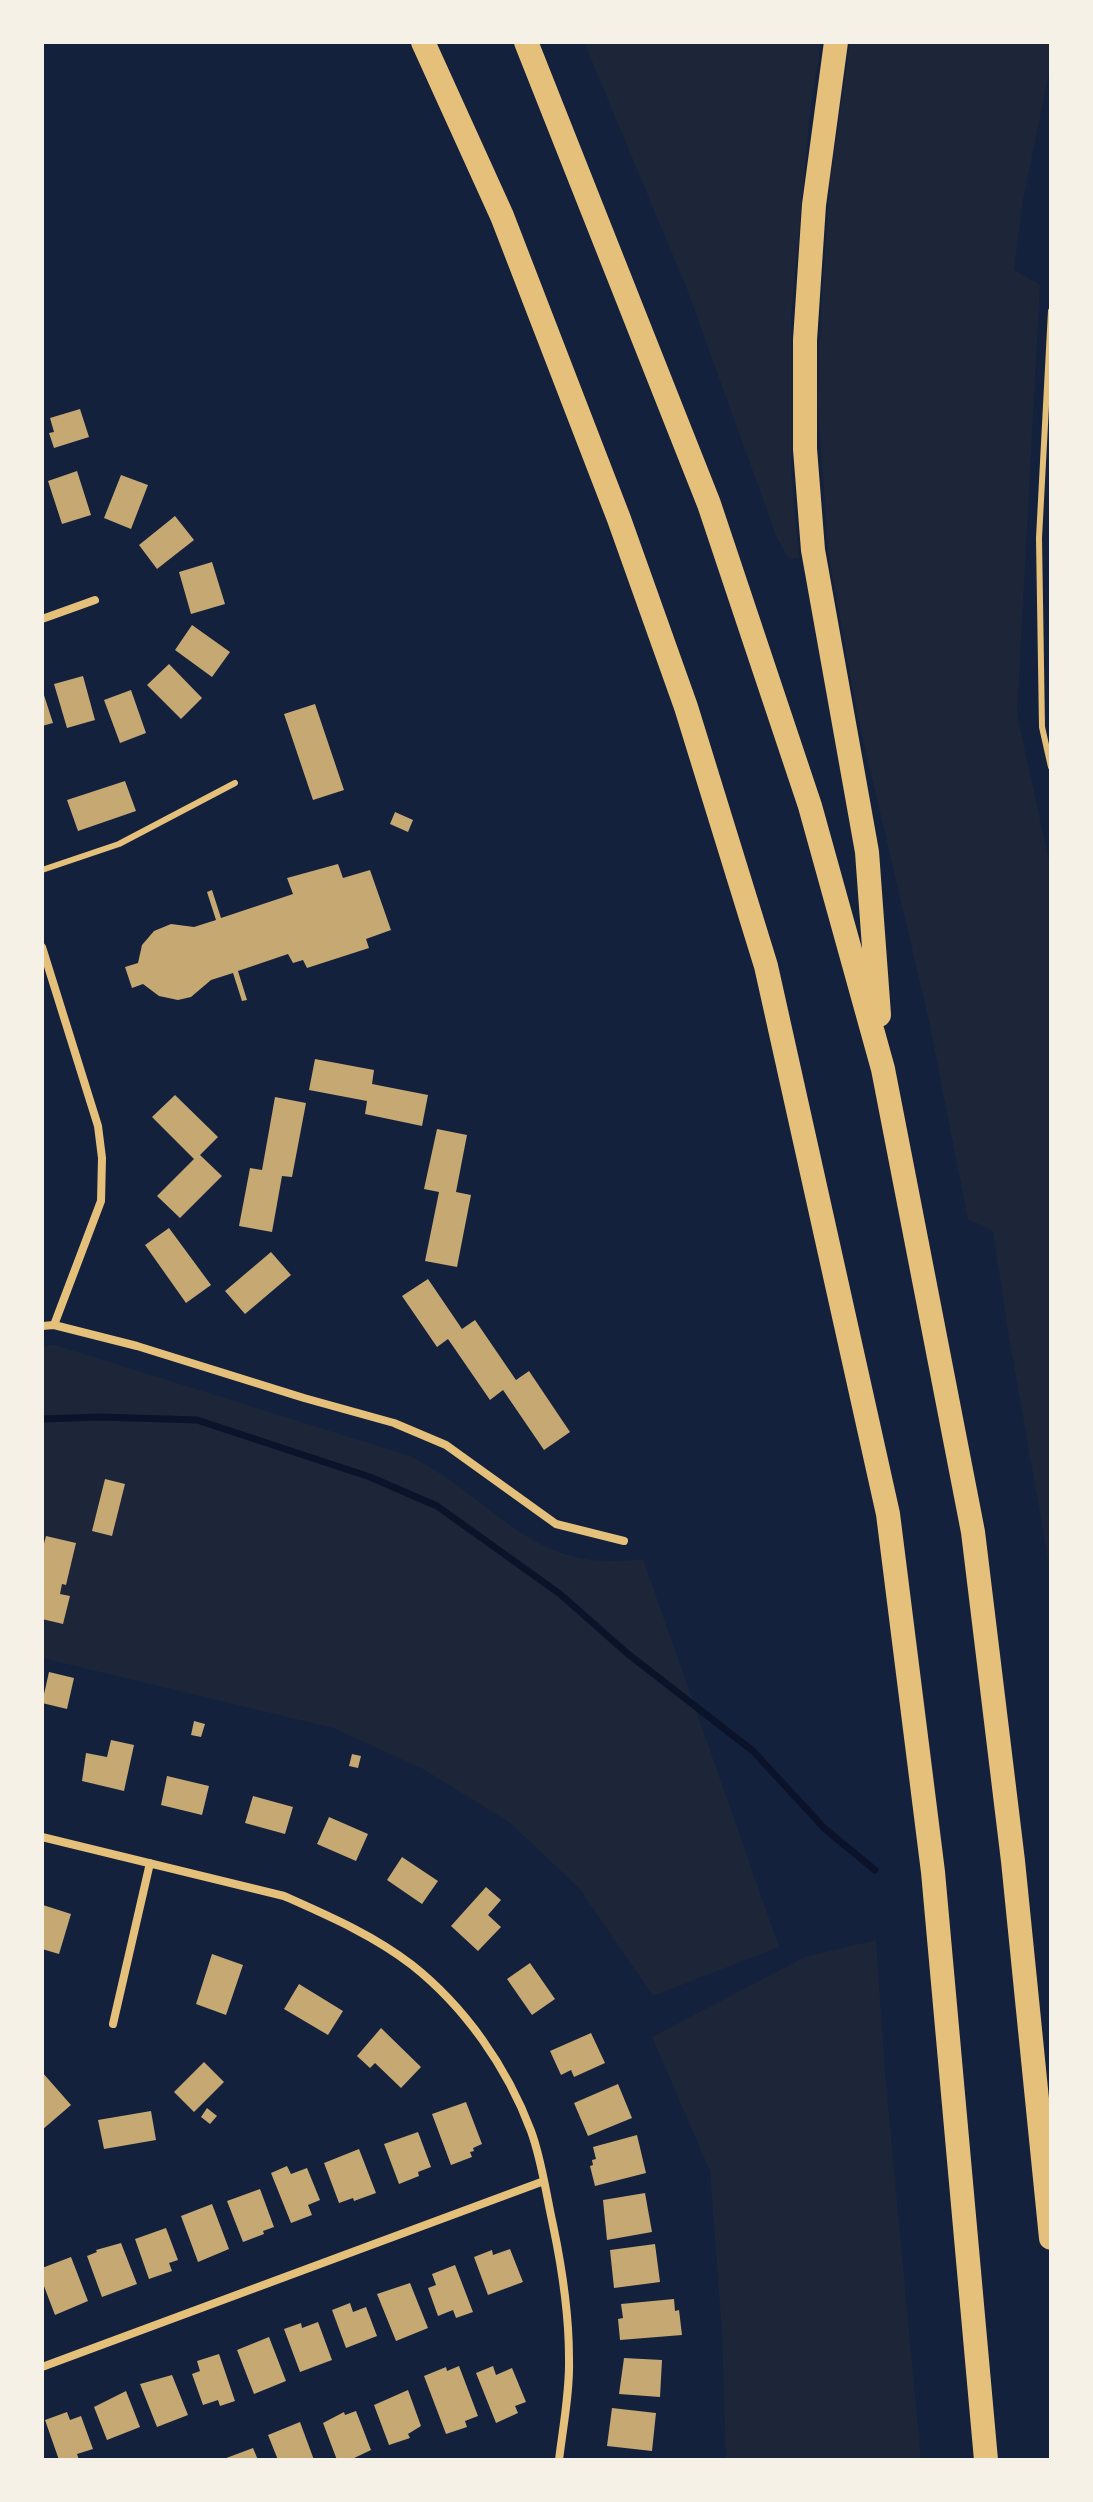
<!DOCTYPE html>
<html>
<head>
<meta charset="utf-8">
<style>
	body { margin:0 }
	#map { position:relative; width:1093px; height:2502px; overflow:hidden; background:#14213d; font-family:"Work Sans",sans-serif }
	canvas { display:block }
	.frame { position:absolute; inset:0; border:44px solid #f6f1e7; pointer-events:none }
</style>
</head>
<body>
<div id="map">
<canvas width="1093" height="2502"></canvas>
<div class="frame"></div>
</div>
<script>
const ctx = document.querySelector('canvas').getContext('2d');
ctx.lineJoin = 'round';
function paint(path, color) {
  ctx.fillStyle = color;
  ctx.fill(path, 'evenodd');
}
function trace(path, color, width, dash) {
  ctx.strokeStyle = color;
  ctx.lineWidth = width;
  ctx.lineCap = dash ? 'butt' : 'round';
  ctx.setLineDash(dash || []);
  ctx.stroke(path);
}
const green = new Path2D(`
	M584,42h237l-11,71 -19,205v151l8,89 -10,1 -12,-21 -90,-249z
	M850,42h201v21l-28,137 -9,70 26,15 -23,429 34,156v706l-43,-245 -15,-100 -25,-12 -39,-198 -71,-303 -30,-167 -10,-148 4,-112 8,-108z
	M55,1345l355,111c88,45 121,119 233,103l136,388 -126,49 -74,-108 -70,-66 -86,-53 -90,-41 -291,-70v-312z
	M876,1940l9,133 36,387h-195l-4,-128 -12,-161 -58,-134 153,-80z`);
const stream = new Path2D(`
	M42,1419l59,-2 96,3 173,57 67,29 123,88 68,60 125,97 72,78 50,41`);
const building = new Path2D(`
	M80,409l9,28 -35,11 -5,-15 5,-1 -4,-14z
	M77,471l14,44 -29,9 -14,-43z
	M121,475l27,10 -17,44 -27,-11z
	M175,516l19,24 -37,29 -18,-24z
	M212,562l13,42 -34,10 -12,-42z
	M192,625l38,27 -18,25 -37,-27z
	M169,664l33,34 -21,21 -34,-34z
	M83,676l12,44 -28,8 -13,-44z
	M42,689l11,34 -11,3z
	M131,690l15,43 -26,10 -16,-43z
	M315,704l29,86 -31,10 -29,-86z
	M125,781l11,30 -58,20 -11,-31z
	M395,812l18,8 -5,12 -18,-8z
	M338,864l5,14 27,-8 21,60 -25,9 3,9 -62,20 -4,-8 -10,3 -5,-9 -50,17 9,29 -5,1 -9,-28 -22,7 -20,17 -13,3 -19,-4 -16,-12 -11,4 -7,-21 13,-4 4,-18 12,-14 17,-7 23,3 22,-7 -9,-28 5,-2 9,28 72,-24 -6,-16z
	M315,1059l59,11 -2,14 56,11 -6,31 -57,-12 2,-13 -58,-11z
	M175,1095l43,42 -18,18 22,21 -42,42 -23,-22 37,-37 -42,-42z
	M275,1097l31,6 -14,74 -10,-1 -10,56 -33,-6 11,-58 12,2z
	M437,1129l30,6 -11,57 15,3 -14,72 -32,-6 14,-69 -15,-3z
	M169,1228l42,57 -25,18 -41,-58z
	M271,1252l20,23 -46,39 -20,-23z
	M428,1279l34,50 13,-9 41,60 13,-9 41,61 -26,18 -41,-60 -13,10 -42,-61 -11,8 -35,-51z
	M105,1479l20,5 -13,52 -20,-5z
	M46,1536l30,7 -10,42 -4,-1 -2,10 10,2 -7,28 -21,-5v-68z
	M49,1672l25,6 -7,31 -25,-6z
	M194,1721l11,3 -4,13 -10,-2z
	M111,1740l23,5 -10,46 -42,-10 4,-28 21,4z
	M352,1754l9,2 -3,12 -9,-2z
	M167,1776l42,10 -7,29 -41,-10z
	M253,1796l40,11 -8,27 -40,-11z
	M329,1817l39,17 -12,27 -39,-17z
	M402,1857l36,24 -16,23 -35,-24z
	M486,1887l15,13 -13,15 13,12 -23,24 -27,-25z
	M43,1905l28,9 -12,40 -17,-5z
	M212,1954l31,11 -17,50 -30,-11z
	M530,1963l25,36 -23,16 -25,-36z
	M299,1984l44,27 -15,24 -44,-26z
	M381,2028l40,39 -20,21 -26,-25 -5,5 -13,-12z
	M591,2033l14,30 -31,14 -3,-7 -10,5 -11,-24z
	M204,2062l20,20 -30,30 -20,-20z
	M42,2072l29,33 -29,25z
	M618,2084l14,34 -44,18 -14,-33z
	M466,2102l16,42 -9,4 1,3 -4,1 2,5 -21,8 -19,-51z
	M207,2108l10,8 -7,8 -9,-7z
	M151,2111l5,29 -52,9 -6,-29z
	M418,2132l13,35 -13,5 1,4 -20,8 -15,-40z
	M637,2135l9,38 -51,13 -5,-20 3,-1 -1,-5 4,-1 -3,-12z
	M359,2149l17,44 -22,8 -1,-3 -14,5 -15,-40z
	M287,2166l4,8 16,-6 13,32 -12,5 4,10 -21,8 -20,-50z
	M260,2189l14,38 -11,4 1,3 -21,8 -16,-41z
	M645,2193l7,39 -45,8 -4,-40z
	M212,2204l17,45 -31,13 -17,-46z
	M166,2228l12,32 -9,3 3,8 -23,8 -14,-40z
	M121,2243l16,41 -35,13 -15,-41 10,-4 -1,-2z
	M655,2244l5,38 -46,6 -4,-38z
	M510,2249l13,33 -35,13 -14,-38 18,-7 1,5z
	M71,2257l17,44 -33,14 -13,-34v-13z
	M455,2265l18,47 -17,6 -3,-8 -15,6 -10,-28 8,-3 -4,-11z
	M410,2283l18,45 -32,13 -19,-47z
	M674,2299l1,12 4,-1 3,25 -62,5 -2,-21 5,-1 -2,-14z
	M350,2303l3,9 13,-5 11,29 -31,12 -14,-38z
	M318,2322l14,38 -32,12 -16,-43 17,-6 1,5z
	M269,2337l17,44 -32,13 -17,-44z
	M219,2354l16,47 -15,5 -2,-6 -15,5 -11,-31 8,-3 -3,-10z
	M624,2358l38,2 -2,37 -41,-3z
	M459,2366l19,50 -13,5 2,6 -21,7 -22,-58 22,-9 1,4z
	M493,2366l3,9 16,-7 14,34 -11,4 3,7 -22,10 -20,-50z
	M172,2375l16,40 -31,12 -17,-43z
	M408,2390l13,36 -13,8 2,4 -21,7 -15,-40z
	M126,2391l14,36 -33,13 -13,-33z
	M612,2408l44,5 -4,38 -45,-5z
	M356,2411l15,39 -21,10h-13l-14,-37 21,-11 1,3z
	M67,2412l3,8 11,-4 12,33 -16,5 2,6h-20l-14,-40z
	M300,2422l14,38h-36l-10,-25z
	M253,2448l5,12h-37z`);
const service = new Path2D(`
	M1051,311l-12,227 3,189 9,40
	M42,870l77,-26 116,-61`);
const minor = new Path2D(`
	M42,619l53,-19
	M42,947l56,179 4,32 -1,43 -47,124
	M42,1326l12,-1 83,21 167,52 90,25 52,22 110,79 68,17
	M42,1837l242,59c45,20 89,39 128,69 53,42 95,102 119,166 11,30 15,63 22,94 9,43 16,89 16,133 1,33 -6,69 -10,102
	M113,2024l37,-161
	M42,2367l502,-186`);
const motorway = new Path2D(`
	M423,42l79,174 117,303 67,188 80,259 122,548 45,358 53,588
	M526,42l183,462 101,302 73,263 90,463 40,329 38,377
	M836,42l-22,163 -9,135v109l8,101 54,302 12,163`);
paint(green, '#1d2539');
trace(stream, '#0b132b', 7);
paint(building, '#c6a872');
trace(service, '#e5c07b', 6);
trace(minor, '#e5c07b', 8);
trace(motorway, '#e5c07b', 24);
</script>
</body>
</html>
